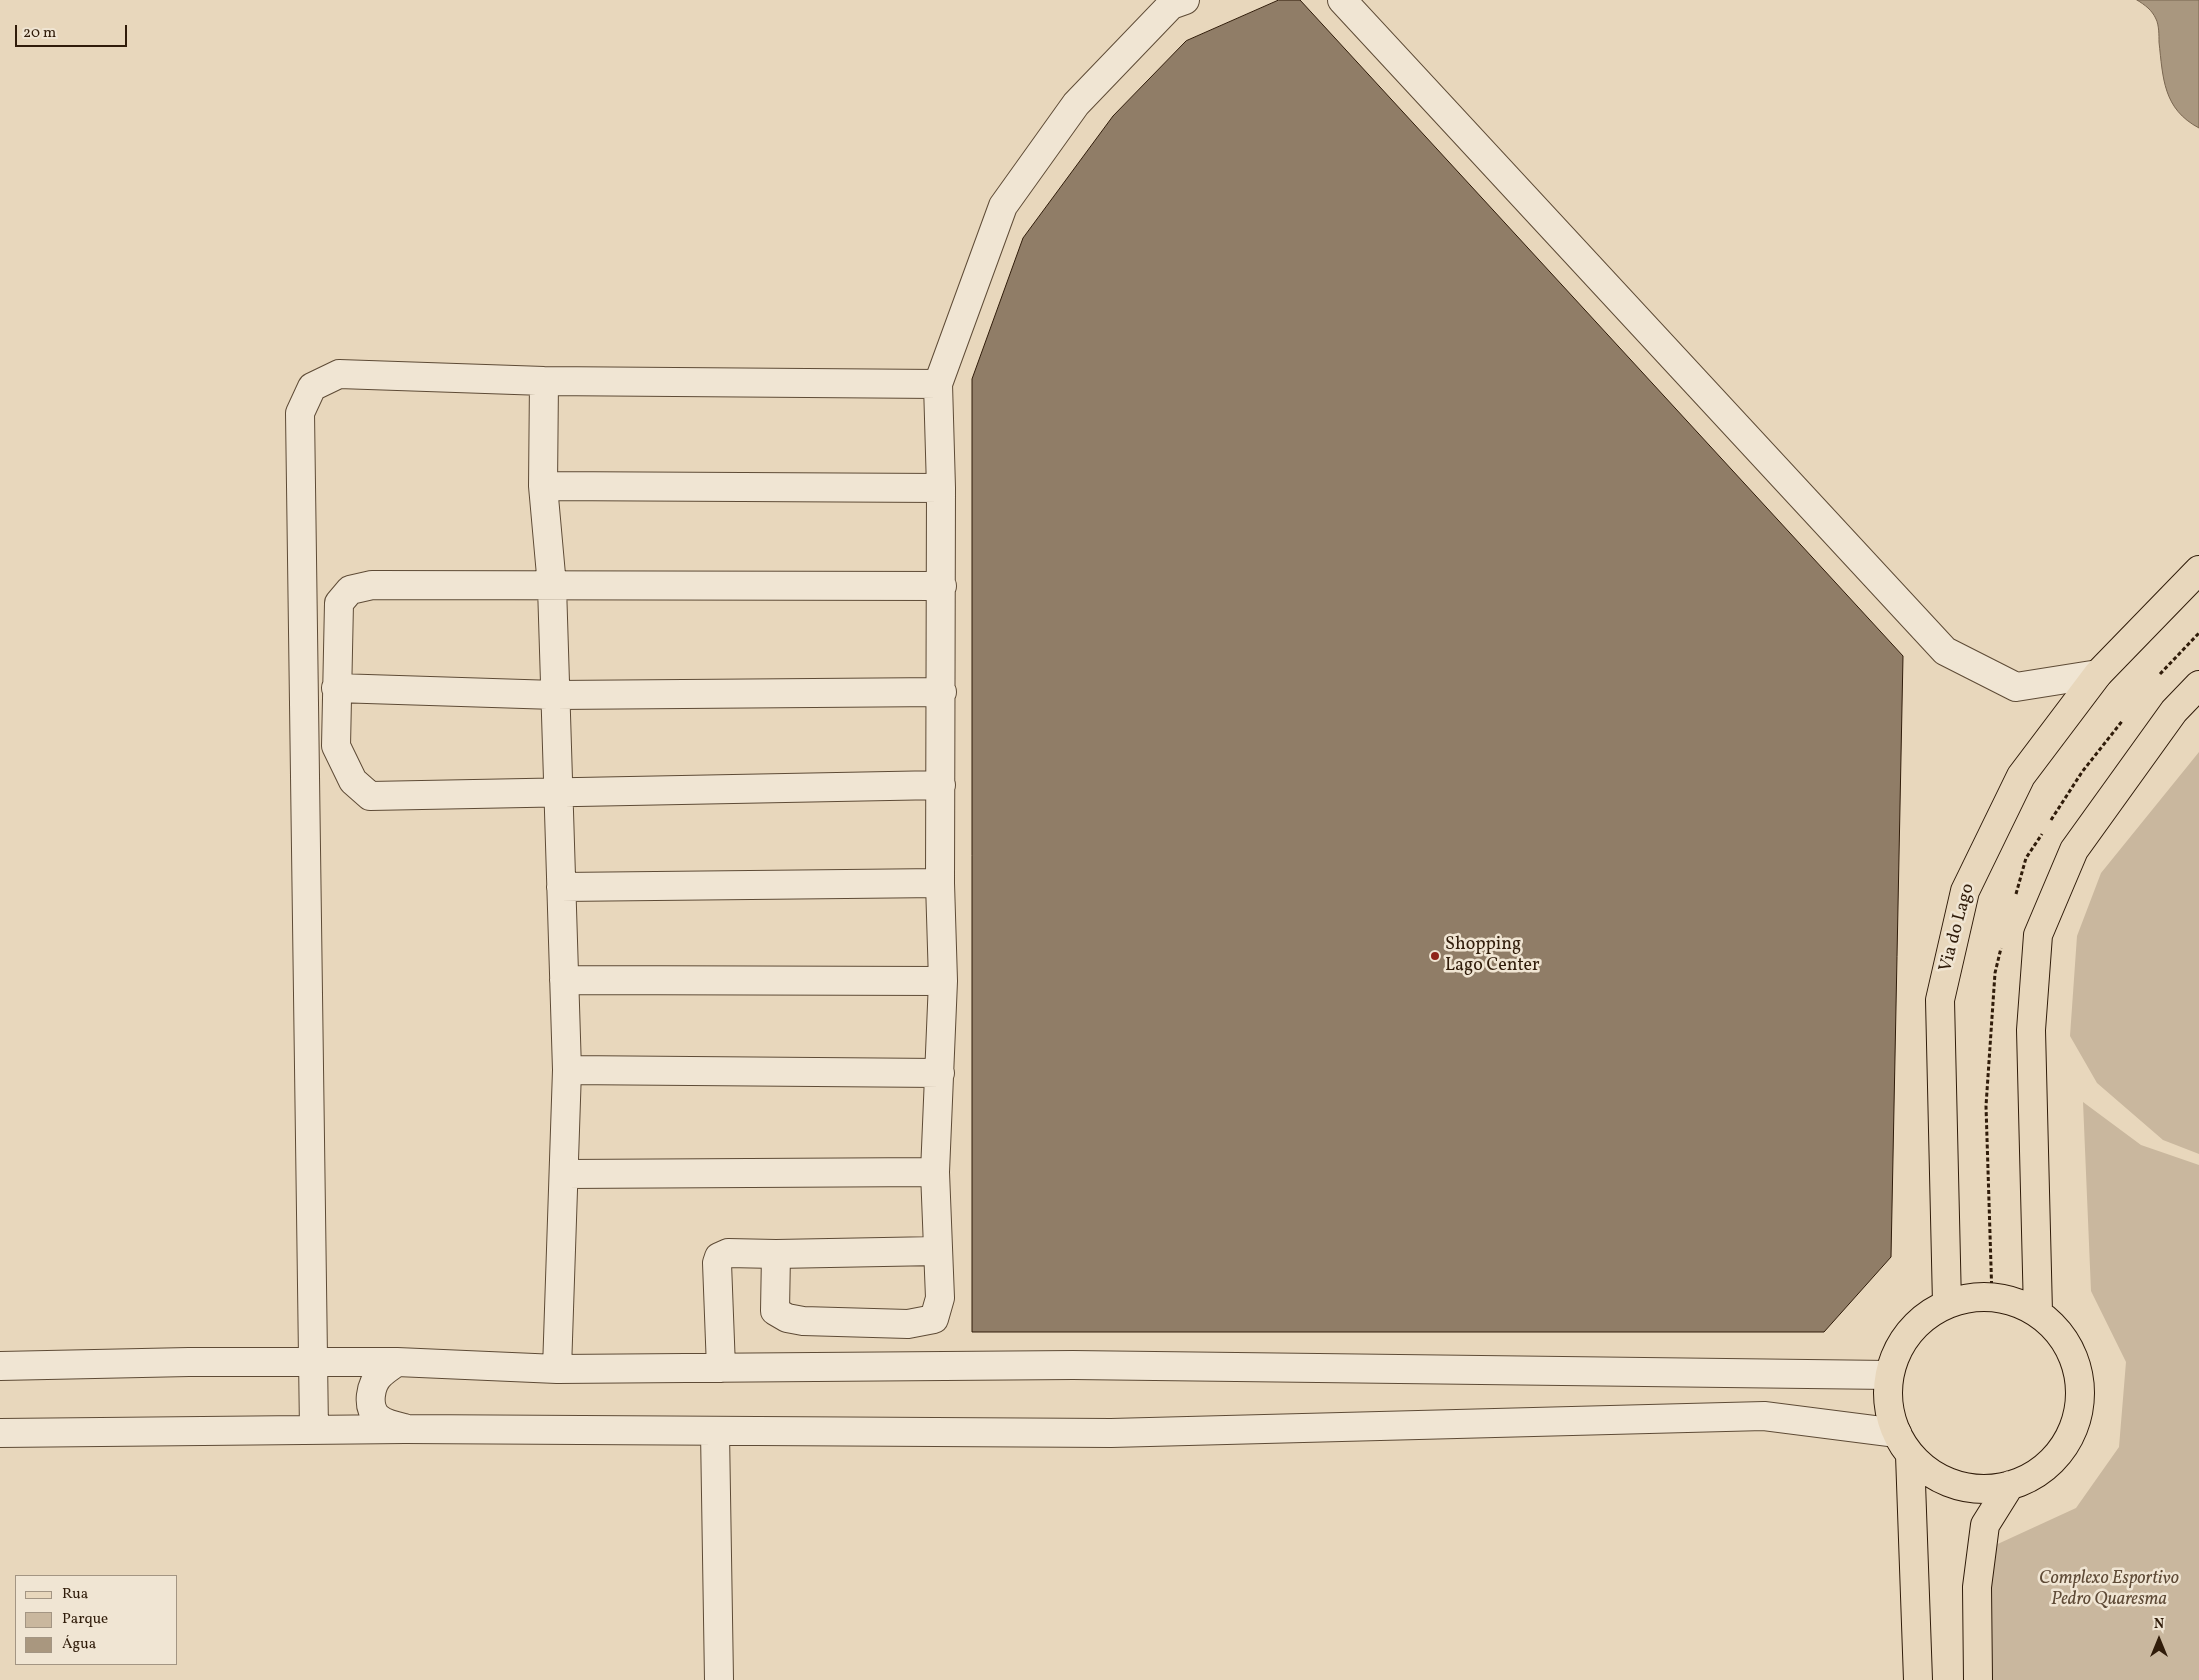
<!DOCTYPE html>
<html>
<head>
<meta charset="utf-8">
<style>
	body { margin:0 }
	#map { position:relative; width:2199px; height:1680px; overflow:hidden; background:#e8d7bc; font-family:Vollkorn,serif }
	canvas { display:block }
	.legend { position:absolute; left:15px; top:1575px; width:162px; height:90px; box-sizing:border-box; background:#f0e5d3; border:1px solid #a39583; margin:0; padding:6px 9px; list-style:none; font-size:15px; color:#301c0a }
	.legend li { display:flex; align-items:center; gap:10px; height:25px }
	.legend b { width:25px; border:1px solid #a39583 }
	.north { position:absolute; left:2134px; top:1615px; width:50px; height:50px; -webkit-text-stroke:4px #f0e5d3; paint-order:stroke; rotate:0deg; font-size:14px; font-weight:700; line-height:20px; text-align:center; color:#301c0a }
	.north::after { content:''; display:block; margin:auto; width:18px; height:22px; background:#301c0a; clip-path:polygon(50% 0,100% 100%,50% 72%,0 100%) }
	.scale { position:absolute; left:15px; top:25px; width:112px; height:22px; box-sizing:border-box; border:2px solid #301c0a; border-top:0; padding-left:6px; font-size:15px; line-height:18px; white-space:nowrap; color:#301c0a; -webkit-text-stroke:4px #f0e5d3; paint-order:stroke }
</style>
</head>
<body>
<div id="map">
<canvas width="2199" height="1680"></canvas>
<ul class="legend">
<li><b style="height:6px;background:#e8d7bc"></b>Rua</li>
<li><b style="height:14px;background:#c9b79e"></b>Parque</li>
<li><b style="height:14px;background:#a9977f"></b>Água</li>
</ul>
<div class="north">N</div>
<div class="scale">20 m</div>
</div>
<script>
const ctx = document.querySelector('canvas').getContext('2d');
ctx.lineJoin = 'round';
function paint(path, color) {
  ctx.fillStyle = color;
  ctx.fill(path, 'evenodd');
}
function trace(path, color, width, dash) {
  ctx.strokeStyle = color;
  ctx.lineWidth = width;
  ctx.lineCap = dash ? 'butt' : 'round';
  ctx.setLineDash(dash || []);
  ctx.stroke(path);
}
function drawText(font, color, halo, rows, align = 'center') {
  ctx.font = font + ' Vollkorn,serif';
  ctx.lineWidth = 5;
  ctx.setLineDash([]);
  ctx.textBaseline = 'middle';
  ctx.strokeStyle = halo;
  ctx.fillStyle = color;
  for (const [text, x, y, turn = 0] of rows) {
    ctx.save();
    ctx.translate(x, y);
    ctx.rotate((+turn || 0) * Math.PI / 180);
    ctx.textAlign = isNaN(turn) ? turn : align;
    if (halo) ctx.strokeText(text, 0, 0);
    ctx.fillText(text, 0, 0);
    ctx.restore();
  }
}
const green = new Path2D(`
	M2199,752v402l-36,-14 -66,-57 -27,-47 7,-100 24,-63z
	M2083,1102l58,43 58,20v515h-207l-3,-3v-129l87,-40 43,-61 7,-85 -35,-71z`);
const water = new Path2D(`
	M2137,0h62v128c-36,-19 -36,-50 -40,-86 0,-7 0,-17 -3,-23 -4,-9 -11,-14 -19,-19z`);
const building = new Path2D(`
	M1279,0h21l603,656 -12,601 -67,75h-852v-953l51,-141 90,-122 73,-75z`);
const path = new Path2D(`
	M2160,674l39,-41
	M2051,820l31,-48 41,-52
	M2016,894l10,-36 16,-24
	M1992,1298l-6,-192 9,-133 6,-25`);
const minor = new Path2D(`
	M1342,0l603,651 71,36 82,-13
	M544,381l-1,105 9,100 15,484 -10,299
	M543,486l398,2
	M336,688l219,7 387,-3
	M941,785l-571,11 -17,-15 -17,-35 3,-143 11,-13 22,-5 570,1
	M561,887l379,-4
	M564,980l379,1
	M567,1070l373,3
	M565,1174l370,-2
	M776,1254l-1,57 12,7 16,3 105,3 26,-5 6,-21 -5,-126 8,-191 -3,-98 1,-395 -3,-104 65,-178 73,-102 95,-99 14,-5
	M397,1362c-6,4 -12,8 -16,12 -11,10 -15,33 -3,44 7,6 17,8 26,10
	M0,1366l189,-4h208l160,7 516,-4 816,10
	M721,1368l-4,-105 2,-6 9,-4 48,1 161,-3
	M314,1430l-14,-1017 12,-26 27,-13 205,7 394,3
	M715,1432l4,248
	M0,1433l405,-4 706,4 653,-17 133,17`);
const major = new Path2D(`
	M1888 1393a96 96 0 1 1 192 0a96 96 0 1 1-192 0Z
	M1947,1304l-7,-304 25,-109 56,-115 77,-102 101,-104
	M2038,1312l-7,-282 7,-95 36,-85 100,-139 25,-26
	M1910,1455l8,225
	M1978,1680l-1,-93 8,-62 25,-40`);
const markers = [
	[1435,956,5,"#8f2418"]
];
const streetNames = [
	["Via do Lago",1958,928,-75]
];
const poiNames = [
	["Shopping",1445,946],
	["Lago Center",1445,967]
];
const parkNames = [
	["Complexo Esportivo",2109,1580],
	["Pedro Quaresma",2109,1601]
];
paint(green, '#c9b79e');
paint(water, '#a9977f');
trace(water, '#796650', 1);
paint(building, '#907d67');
trace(building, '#301c0a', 1);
trace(minor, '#5e4b36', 30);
trace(major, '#301c0a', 30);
trace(path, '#301c0a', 3, [4, 2.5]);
trace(minor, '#f0e5d3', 28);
trace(major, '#e8d7bc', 28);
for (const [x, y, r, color] of markers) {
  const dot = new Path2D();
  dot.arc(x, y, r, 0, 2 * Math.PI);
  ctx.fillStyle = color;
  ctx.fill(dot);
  trace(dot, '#f0e5d3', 2);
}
drawText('18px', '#301c0a', '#f0e5d3', streetNames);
drawText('18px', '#301c0a', '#f0e5d3', poiNames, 'left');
drawText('italic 18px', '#5e4a36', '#f0e5d3', parkNames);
</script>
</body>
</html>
